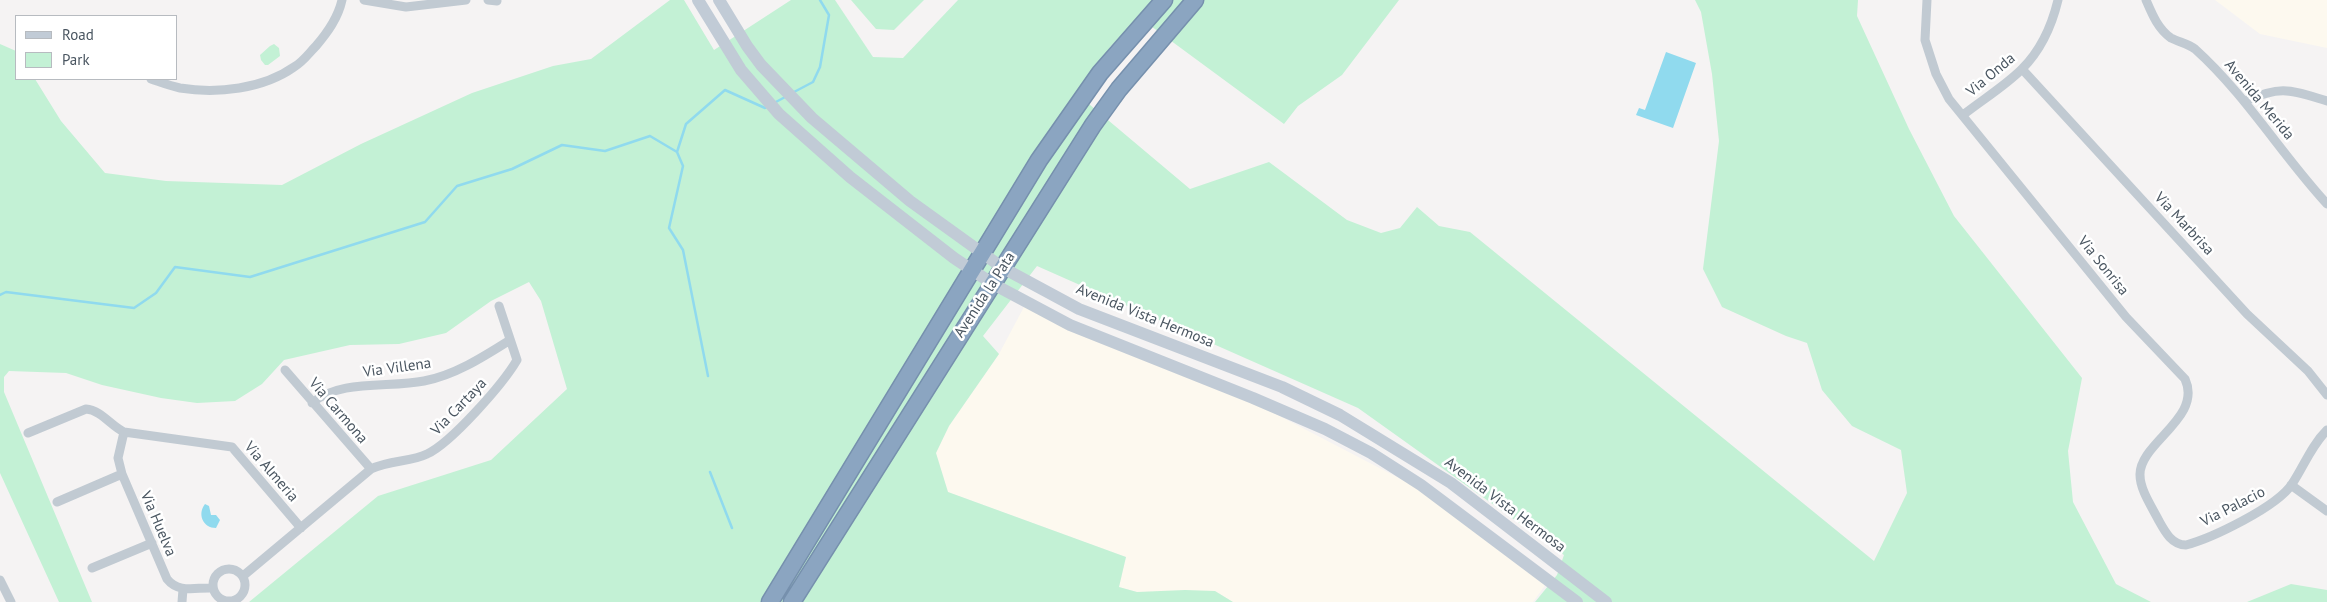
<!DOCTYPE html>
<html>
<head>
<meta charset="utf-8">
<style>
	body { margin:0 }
	#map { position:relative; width:2327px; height:602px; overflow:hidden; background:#f5f3f3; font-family:"PT Sans",sans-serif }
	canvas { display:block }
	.legend { position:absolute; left:15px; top:15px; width:162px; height:65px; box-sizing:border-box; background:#fff; border:1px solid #b7bbc0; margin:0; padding:6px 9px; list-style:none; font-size:15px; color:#4a5661 }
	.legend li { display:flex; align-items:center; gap:10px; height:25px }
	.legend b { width:25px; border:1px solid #b7bbc0 }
</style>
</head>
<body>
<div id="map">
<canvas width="2327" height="602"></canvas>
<ul class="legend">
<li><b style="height:6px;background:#c1cbd6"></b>Road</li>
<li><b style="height:14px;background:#c3f1d5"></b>Park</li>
</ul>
</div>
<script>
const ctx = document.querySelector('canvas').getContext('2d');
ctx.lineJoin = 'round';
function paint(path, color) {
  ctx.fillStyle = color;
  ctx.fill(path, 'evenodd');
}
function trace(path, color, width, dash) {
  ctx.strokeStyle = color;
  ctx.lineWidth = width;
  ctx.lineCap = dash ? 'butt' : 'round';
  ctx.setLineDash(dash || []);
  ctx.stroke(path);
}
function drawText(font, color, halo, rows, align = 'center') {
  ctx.font = font + ' "PT Sans",sans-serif';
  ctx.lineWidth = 5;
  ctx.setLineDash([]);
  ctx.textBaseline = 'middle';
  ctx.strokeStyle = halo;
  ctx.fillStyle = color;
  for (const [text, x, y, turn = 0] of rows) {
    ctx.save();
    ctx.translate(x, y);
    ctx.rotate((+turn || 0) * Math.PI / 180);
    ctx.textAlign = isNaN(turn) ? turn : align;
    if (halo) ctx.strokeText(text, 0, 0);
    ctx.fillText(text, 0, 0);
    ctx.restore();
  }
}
const commercial = new Path2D(`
	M2215,0h112v48l-67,-14z
	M1025,305l241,104 150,78 130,97 -13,18h-300l-18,-11 -78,1 -18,-5 7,-30 -178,-65 -12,-39 13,-27 50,-72z`);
const green = new Path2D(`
	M670,0h14l30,50 77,-50h44l38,57 30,1 55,-58h441l-57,75 -44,31 -14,18 -144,-106 -29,28 -34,48 113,95 79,-27 78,58 34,13 19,-5 17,-21 22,19 31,6 404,329 33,-68 -6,-43 -49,-24 -30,-36 -15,-47 -21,-7 -64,-29 -19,-38 16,-128 -7,-67 -11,-62 -6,-12h163l-1,16 52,113 45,87 128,162 -14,73 5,51 43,82 35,18h-616l22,-27 7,-20 -206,-147 -321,-142 -54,70 16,18 -50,72 -13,27 12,39 178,65 -7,30 18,5 48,-2 30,1 18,11h-984l129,-106 113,-36 76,-71 -26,-88 -12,-19 -38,19 -45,32 -47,11 -49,1 -66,15 -22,24 -27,17 -38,2 -36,-5 -59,-13 -36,-12 -57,-2 -5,6v15l88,210h-33l-59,-129v-429l16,7v28h19l26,42 44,52 61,8 116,4 79,-41 111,-51 81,-27 38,-7z
	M851,0h73l-30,30 -18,-1z
	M274,44l5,4 1,8 -12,9h-3l-4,-5 -1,-5 10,-9z
	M2291,584l36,6v12h-80z`);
const water = new Path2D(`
	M1666,52l30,11 -23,65 -37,-13 3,-7 6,2z
	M205,504l4,2 2,9h5l4,5 -4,8c-13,0 -19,-14 -11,-24z`);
const stream = new Path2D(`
	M794,92l19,-10 7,-15 9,-52 -9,-15
	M774,103l13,-7
	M677,152l6,14 -14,62 14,22 25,126
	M0,295l6,-3 128,16 22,-15 19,-26 75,10 175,-55 32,-36 55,-17 50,-24 43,6 45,-15 27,16 9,-28 39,-34 40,18 2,-1
	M710,472l22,56`);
const street = new Path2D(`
	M364,0l42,7 60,-7
	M488,0l9,1
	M1927,0l-2,40 11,34 13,25 177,218 59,62c18,39 -46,64 -45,96 0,15 12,32 19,46 6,11 13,24 27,24 26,-7 91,-38 106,-61 12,-18 19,-38 35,-54
	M2146,0c6,14 12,29 25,38 8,4 18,6 24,11 51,46 86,105 132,155
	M2022,69l225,245 61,57 19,24
	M151,79c9,3 19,7 29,9 37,6 83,1 114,-21 9,-5 15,-14 22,-21 12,-14 22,-28 26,-46
	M2245,101c37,-16 45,-11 82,0
	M1963,115c19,-15 42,-29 59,-46 18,-18 30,-44 36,-69
	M285,370l86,99
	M312,403c28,-24 77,-15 112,-22 31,-6 59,-24 86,-41
	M124,432l-6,26 4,16 45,105c12,15 29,8 46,9
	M28,433l58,-24c15,1 25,17 38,23l108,15 69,81
	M2291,485l36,26
	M57,502l65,-28
	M92,568l60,-25
	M213 585a16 16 0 1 1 32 0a16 16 0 1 1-32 0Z
	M243,576l128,-107c19,-9 40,-7 56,-15 24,-11 76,-70 90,-94l-18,-54
	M0,580l11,22
	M182,602l1,-13`);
const secondary = new Path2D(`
	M698,0l43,70 38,44 71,63 104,81 39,26 77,41 183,73 72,31 46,24 50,32 156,117
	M719,0l28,46 14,19 51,53 98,83 93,67 76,41 203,78 58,28 111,68 155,119`);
const highway = new Path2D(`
	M770,602l269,-442 61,-87 64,-73
	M792,602l301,-477 26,-36 76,-89`);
const streetNames = [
	["Via Onda",1991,75,-40],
	["Avenida Merida",2259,100,50],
	["Via Marbrisa",2184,224,47],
	["Via Sonrisa",2103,266,51],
	["Avenida la Pata",985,295,-57],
	["Avenida Vista Hermosa",1145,316,22],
	["Via Villena",397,368,-8],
	["Via Cartaya",459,407,-46],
	["Via Carmona",338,411,49],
	["Via Almeria",271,472,49],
	["Avenida Vista Hermosa",1505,505,37],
	["Via Palacio",2233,507,-27],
	["Via Huelva",158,524,67]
];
paint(commercial, '#fdf9ef');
paint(green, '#c3f1d5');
paint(water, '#90daee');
trace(stream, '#90daee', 2.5);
trace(highway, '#7690ad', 19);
trace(street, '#c1cad2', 9);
trace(secondary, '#c1cbd6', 12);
trace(highway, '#8ba5c1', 16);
drawText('15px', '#4a5661', '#fff', streetNames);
</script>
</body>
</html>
